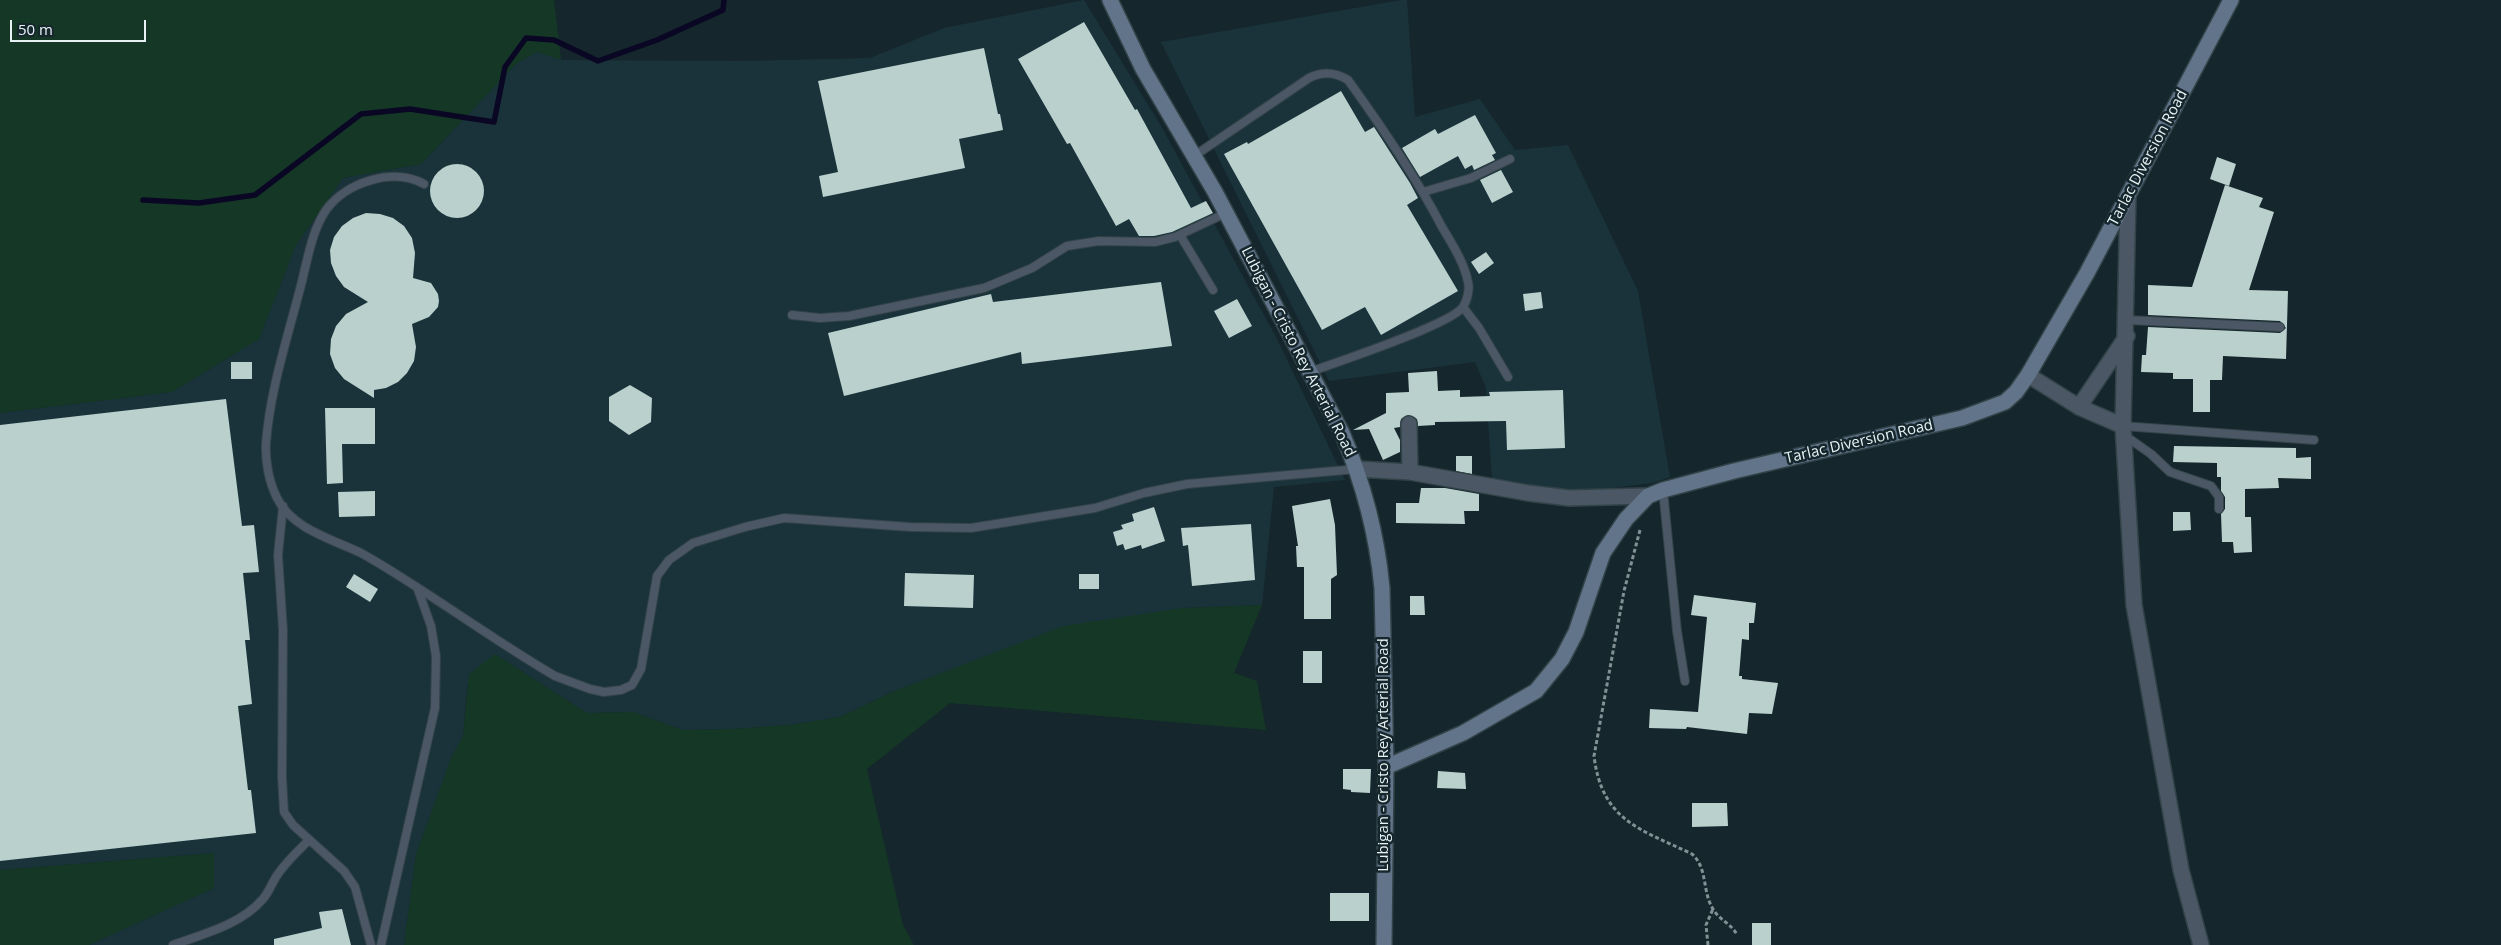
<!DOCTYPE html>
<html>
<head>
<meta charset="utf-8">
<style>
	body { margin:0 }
	#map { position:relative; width:2501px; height:945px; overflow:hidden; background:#15262c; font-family:"Open Sans",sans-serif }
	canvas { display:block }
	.scale { position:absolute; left:10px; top:20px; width:136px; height:22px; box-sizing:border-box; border:2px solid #e7f2f5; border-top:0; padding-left:6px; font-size:15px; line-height:18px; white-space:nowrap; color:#e7f2f5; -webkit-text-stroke:4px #15262c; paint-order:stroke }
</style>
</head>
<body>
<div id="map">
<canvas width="2501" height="945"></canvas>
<div class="scale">50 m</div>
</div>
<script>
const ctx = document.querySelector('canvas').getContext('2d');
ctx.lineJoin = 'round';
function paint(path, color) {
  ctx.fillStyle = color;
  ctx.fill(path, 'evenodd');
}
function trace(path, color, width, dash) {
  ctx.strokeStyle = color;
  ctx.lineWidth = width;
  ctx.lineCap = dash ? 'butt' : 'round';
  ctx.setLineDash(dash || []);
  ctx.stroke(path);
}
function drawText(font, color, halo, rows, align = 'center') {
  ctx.font = font + ' "Open Sans",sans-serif';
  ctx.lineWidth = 5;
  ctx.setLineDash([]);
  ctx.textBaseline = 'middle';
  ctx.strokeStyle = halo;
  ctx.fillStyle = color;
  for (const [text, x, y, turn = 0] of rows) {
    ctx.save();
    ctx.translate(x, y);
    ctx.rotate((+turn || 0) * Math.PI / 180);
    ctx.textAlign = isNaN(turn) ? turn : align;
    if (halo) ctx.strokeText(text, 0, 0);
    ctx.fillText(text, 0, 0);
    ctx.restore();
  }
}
const built = new Path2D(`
	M1084,0l77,126 116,213 68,141 -71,7 -12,118 -80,3 -180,42 -112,43 -50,24 -51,8 -56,4 -50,1 -50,-18 -46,1 -92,-59 -28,33 -4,49 -11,20 -36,98 -12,91h-315l125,-57v-35l-214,17v-457l172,-21 87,-53 37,-94 47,-67 78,-14 95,-100 21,-12 24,8 183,1 126,-3 74,-30z
	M1401,0h6l8,117 65,-18 35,51 53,-5 70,146 32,186 -17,6 -69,8 -56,-4 -36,-7 -6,-92 -11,-26 -146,19 -168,-339z`);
const green = new Path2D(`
	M0,0h554l7,60 -24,-8 -21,12 -95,100 -78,14 -47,67 -37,94 -87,53 -172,21z
	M1262,605l-28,68 23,8 9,49 -316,-27 -83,66 36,156 11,20h-510l12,-91 36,-98 11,-20 6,-62 26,-20 92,59 46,-1 50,18 50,-1 56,-4 51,-8 50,-24 173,-67 119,-18z
	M214,853v35l-125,57h-89v-75z`);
const stream = new Path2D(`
	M143,200l56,3 56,-8 106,-81 49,-5 84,13 11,-55 21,-29 28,2 44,21 59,-21 66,-30 1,-10`);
const building = new Path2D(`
	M1084,22l51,88 2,-1 54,99 15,-7 7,12 -41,19 -18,4h-15l-10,-17 -13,7 -46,-83 -3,1 -49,-85z
	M984,48l14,66h2l3,16 -44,9 6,29 -142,29 -4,-21 19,-4 -20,-91z
	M1341,91l24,41 9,-5 36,56 8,15 -11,7 51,86 -77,44 -16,-28 -43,23 -98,-176 23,-12 1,2z
	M1475,115l21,38 -4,2 3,5 -21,10 -2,-5 -7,4 -7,-13 -38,21 -18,-29 33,-19 3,5z
	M2217,157l19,7 -7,22 -19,-7z
	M430 191a27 27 0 1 1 54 0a27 27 0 1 1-54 0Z
	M1501,170l12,22 -21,11 -12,-23z
	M2225,185l38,13 -4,9 15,5 -25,78 39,1 -2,68 -63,-3 -1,24h-12v32h-17v-33h-20v-6l-32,-1 1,-17h4l2,-28 132,6 6,-5 -6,-7 -132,-6v-30l44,2z
	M366,213l14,1 13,4 11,8 8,12 3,15 -2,25 18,5 7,11 1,7 -1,6 -9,10 -17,7 4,23 -2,14 -7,12 -9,9 -12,6 -12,2v8l-30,-19 -9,-11 -5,-14 1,-15 5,-13 10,-12 22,-12 -24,-15 -8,-11 -5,-13 -1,-13 4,-13 8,-11 11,-8z
	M1486,252l8,11 -15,11 -8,-12z
	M1161,282l11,64 -150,18 -1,-12 -177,44 -16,-63 163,-39 2,8z
	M1541,292l2,16 -18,3 -2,-17z
	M1237,299l15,27 -23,12 -15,-27z
	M231,362h21v17h-21z
	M1437,371l1,20 22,-1v7l30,-1 -1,-4 74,-2 2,58 -58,2 -1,-29 -71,1v3l-17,1 -1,-7 -9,-4 -7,4 -1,8 -6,1 6,12v12l-17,8 -14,-31 -16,1 33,-17v-20l23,-1 -1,-19z
	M630,385l22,13 -1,24 -22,13 -20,-14v-24z
	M226,399l16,127 12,-1 5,47 -16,1 7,67h-5l7,64 -14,2 10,84h3l5,43 -256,28v-436z
	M325,408h50v36h-33l1,39 -16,1z
	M2174,446l122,2v10l15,-1v22l-33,-1 1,10 -34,1v28h6l1,35 -18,1 -1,-11h-11l-1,-28 4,-5v-12l-4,-6v-14h-4v-14l-44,-1z
	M1456,456h16v18l-16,-3z
	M1421,488h24l34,6v17h-15l1,13 -69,-1v-20h23z
	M375,491v25l-36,1 -1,-25z
	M1330,499l5,26 2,50 -6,4v40h-27v-52h-7l-1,-21h2l-6,-40z
	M1154,507l11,34 -23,8 -1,-4 -16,5 -2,-6 -6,2 -4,-14 10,-3 -2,-4 13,-4 -2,-7z
	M2173,512h17l1,18 -18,1z
	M1251,524l4,56 -63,6 -4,-41 -5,1 -2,-18z
	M905,573l69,2 -1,33 -69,-2z
	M354,574l24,15 -8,13 -24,-15z
	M1079,574h20v15h-20z
	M1694,595l62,8 -2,20h-5v17l-7,-1 -3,37h3v3l36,4 -6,31 -23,-1 -2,21 -60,-7 -1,2 -37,-1 1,-19 48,3 9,-95 -16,-2z
	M1410,596h14l1,19h-15z
	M1303,651h19v32h-19z
	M1343,769h28l-1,24 -19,-1v-2l-8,-1z
	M1438,771l27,2 1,16 -29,-1z
	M1692,803h35l1,23 -36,1z
	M1330,893h39v28h-39z
	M342,909l9,36h-77v-6l48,-11 -3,-16z
	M1752,923h19v22h-19z`);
const path = new Path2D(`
	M1640,530l-16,61 -30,165c8,65 46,73 98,98 16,14 10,38 21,55 6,11 19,15 24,26
	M1708,945l-2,-20 7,-16`);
const service = new Path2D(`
	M1194,156l115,-78c14,-7 26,-6 39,2 34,47 67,95 94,147 10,17 22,35 26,55 2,7 -1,19 -5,25 -13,18 -126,55 -153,65
	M424,184c-30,-17 -78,-2 -98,26 -15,22 -19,53 -26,79 -13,50 -30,102 -34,154 -1,18 3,39 11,55 15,31 55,41 84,55 18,10 37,22 54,33 47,30 92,62 140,90l35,13 14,3 17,-2 11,-5 9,-16 16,-93 12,-16 24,-17 52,-16 39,-9 126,9 61,1 124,-20 49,-15 43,-9 170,-15
	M1423,192l48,-14 39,-19
	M1180,235l33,55
	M1463,307l16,21 29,49
	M792,315l28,3 29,-2 135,-28 48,-20 35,-22 32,-5 56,1 20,-5 51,-24
	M2127,320l153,7
	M2123,426l191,14
	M2124,435l27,19 19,18 41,14 8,11v12
	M1663,490l14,141 8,50
	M283,506l-5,49 5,75 -1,147 2,35 9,13 51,46 11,16 16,58
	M173,945c30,-11 67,-20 89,-45 7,-7 10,-18 16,-26 9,-13 20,-23 31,-34
	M381,945l54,-237 1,-52 -5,-30 -14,-39`);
const minor = new Path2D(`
	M2128,195l-5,231 11,179 47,265 20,75
	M2028,375l51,32 44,19
	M2079,407l48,-71
	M1409,424l1,48
	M1357,469l53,3 118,21 41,5 79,-2`);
const secondary = new Path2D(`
	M1110,0l33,69 72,123 127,241c21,49 35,102 40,155l4,179 -2,178
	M1386,767l77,-34 73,-42 26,-32 14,-27 27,-79 23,-34 22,-23 15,-6 71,-19 228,-53 43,-16 11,-10 12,-17 59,-102 144,-273`);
const streetNames = [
	["Tarlac Diversion Road",2148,158,-62],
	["Lubigan - Cristo Rey Arterial Road",1298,352,63],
	["Tarlac Diversion Road",1859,442,-13],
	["Lubigan - Cristo Rey Arterial Road",1384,755,-90]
];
paint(built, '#1a333b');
paint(green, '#153826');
trace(stream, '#0a0724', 5.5);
paint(building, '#b9d0cd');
trace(service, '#324348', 10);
trace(minor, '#324348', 18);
trace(secondary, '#324348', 18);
trace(path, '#839195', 3, [4, 2.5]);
trace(service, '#4b5764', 8);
trace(minor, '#4b5764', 15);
trace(secondary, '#617489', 15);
drawText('15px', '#e7f2f5', '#15262c', streetNames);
</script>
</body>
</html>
